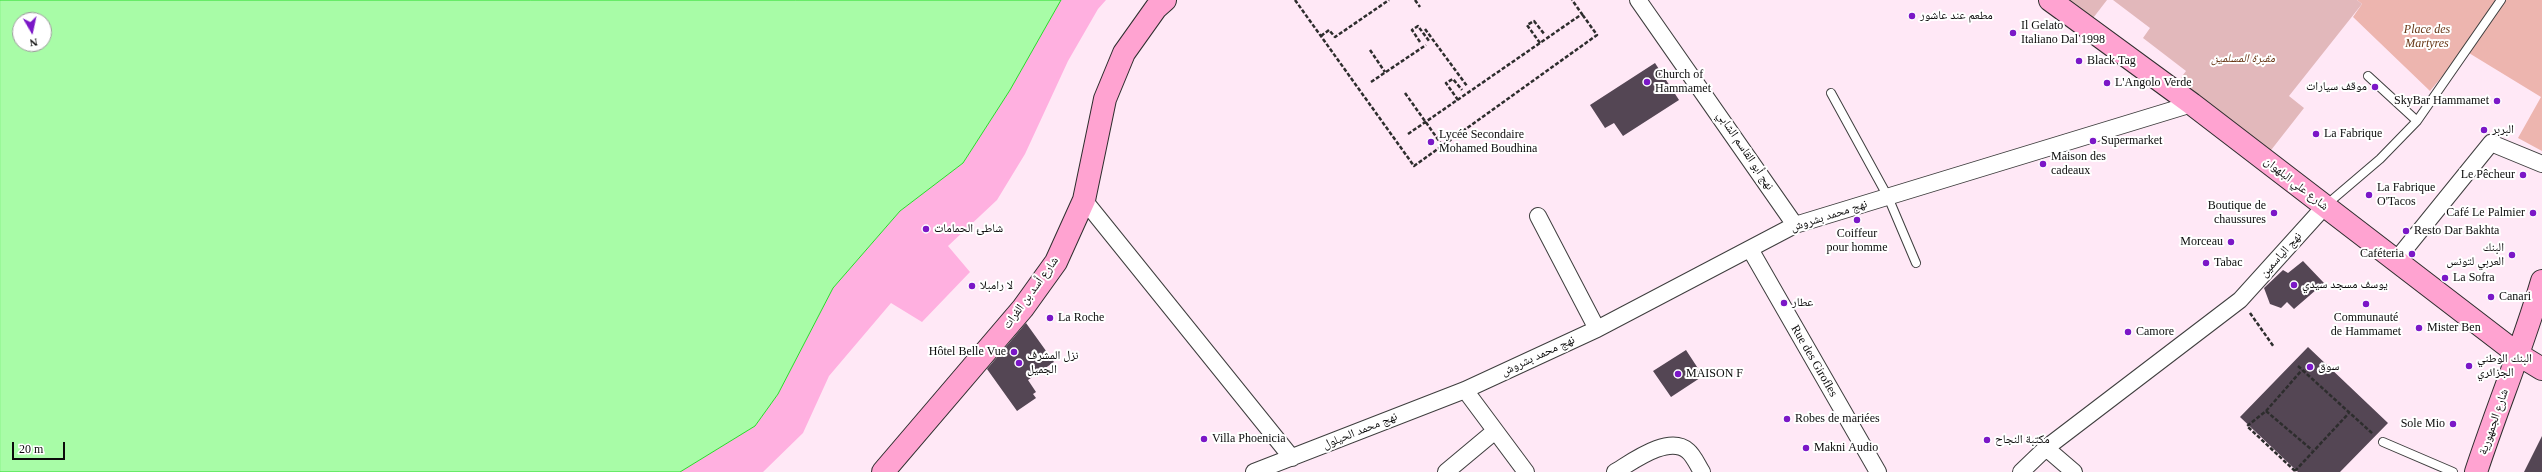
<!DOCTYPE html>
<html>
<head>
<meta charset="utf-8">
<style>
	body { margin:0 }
	#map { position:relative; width:2542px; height:472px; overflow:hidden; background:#ffe8f6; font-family:"Times New Roman",serif }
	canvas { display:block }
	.north { position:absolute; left:12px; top:12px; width:40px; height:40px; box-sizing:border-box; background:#fff; border:1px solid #9d9d9d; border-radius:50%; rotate:171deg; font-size:11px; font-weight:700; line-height:16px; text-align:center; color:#0b0b0b }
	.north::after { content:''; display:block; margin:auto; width:14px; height:18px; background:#7b17c7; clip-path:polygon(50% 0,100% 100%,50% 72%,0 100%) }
	.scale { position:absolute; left:12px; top:442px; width:53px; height:18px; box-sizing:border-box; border:2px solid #0b0b0b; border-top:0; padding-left:5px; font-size:12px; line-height:14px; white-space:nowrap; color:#0b0b0b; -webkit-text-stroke:3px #fff; paint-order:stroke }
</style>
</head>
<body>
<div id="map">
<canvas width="2542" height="472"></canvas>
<div class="north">N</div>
<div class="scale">20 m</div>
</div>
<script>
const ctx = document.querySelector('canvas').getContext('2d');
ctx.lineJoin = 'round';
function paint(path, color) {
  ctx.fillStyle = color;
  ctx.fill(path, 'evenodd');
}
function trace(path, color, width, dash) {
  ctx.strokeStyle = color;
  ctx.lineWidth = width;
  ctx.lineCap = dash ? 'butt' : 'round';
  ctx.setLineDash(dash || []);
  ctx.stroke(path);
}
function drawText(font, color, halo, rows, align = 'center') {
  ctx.font = font + ' "Times New Roman","Noto Naskh Arabic",serif';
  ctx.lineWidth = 4;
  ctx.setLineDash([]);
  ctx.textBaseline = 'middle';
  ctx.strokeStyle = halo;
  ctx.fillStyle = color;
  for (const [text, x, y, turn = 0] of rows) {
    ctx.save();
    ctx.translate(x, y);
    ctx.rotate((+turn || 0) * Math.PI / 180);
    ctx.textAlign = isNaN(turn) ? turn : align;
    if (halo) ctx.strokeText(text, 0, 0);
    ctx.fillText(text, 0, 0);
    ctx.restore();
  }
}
const green = new Path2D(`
	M2357,0h185v151l-24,-13 23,-41 -77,-47 -34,41 -77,-74 9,-13z`);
const sand = new Path2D(`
	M1061,0h45l-8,9 -30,52 -43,93 -28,46 -49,46 22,26 -48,50 -31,-19 -62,73 -26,57 -40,39h-83l75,-46 23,-32 55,-106 67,-77 63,-48 47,-73z`);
const cemetery = new Path2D(`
	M2061,0h46l-17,22z
	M2113,0h244l5,4 -73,92 15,12 -36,46 -91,-71 9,-12 -43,-33 7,-10z`);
const water = new Path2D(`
	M0,0h1061l-51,90 -47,73 -63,48 -67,77 -55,106 -23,32 -75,46h-680zM20,20h24v24h-24z`);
const building = new Path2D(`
	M1655,63l24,37 -56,36 -9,-13 -9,5 -15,-23z
	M2303,261l21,22 -30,26 -7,-7 -6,6 -11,-4 -6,-16 19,-18 5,3z
	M1026,323l28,39 -26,18 8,12 -3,2 3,4 -19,13 -30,-42z
	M2308,347l80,76 -48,49h-42l-58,-55z
	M1686,350l17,26 -32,21 -18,-26z
	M2542,436v36h-18z`);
const path = new Path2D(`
	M1295,0l119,166 183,-131 -15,-21
	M1415,0l5,7
	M1425,29l42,57
	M1321,36l8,-6 6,7 54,-37
	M1420,42l-8,-12 6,-4 11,15
	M1540,43l-13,-18 7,-4 11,14
	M1370,50l15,22
	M1371,82l55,-37
	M1405,93l37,52
	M1458,100l-12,-17 7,-4 9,11
	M1408,134l174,-120 -10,-14
	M2250,313l24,34
	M2298,366l75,68
	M2266,411l46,39
	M2295,471l-48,-45 19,-15 36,-41
	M2295,471l54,-58`);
const lane = new Path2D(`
	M2368,76l49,45
	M1831,93l57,104 28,66
	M2326,205l54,-46 37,-38 84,-121
	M2383,442l70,30`);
const street = new Path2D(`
	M1638,0l157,225
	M1084,200l208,258
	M1538,216l59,113
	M1750,249l128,223
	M2397,259l94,-116 51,21
	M1465,390l61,82
	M2046,448l28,24
	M1254,472l211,-82 132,-61 198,-104 397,-121
	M1446,472l49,-41
	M1615,472c17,-10 54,-38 73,-21 6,5 10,15 14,21
	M2021,472l25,-24 194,-148 85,-94`);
const secondary = new Path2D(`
	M2050,0l142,104 327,251 23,14
	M883,472l140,-164 33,-46 28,-62 21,-101 19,-46 32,-45 9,-8
	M2476,472c21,-64 47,-126 66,-191`);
const markers = [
	[1912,16,4,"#7b17c7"],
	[2013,33,4,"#7b17c7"],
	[2079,61,4,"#7b17c7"],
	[1647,82,4,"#7b17c7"],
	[2107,83,4,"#7b17c7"],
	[2375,87,4,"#7b17c7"],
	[2497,101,4,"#7b17c7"],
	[2484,130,4,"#7b17c7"],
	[2316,134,4,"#7b17c7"],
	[2093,141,4,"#7b17c7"],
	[1431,142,4,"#7b17c7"],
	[2043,164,4,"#7b17c7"],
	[2523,175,4,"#7b17c7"],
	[2369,195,4,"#7b17c7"],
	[2274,213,4,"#7b17c7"],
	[2533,213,4,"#7b17c7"],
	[1857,220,4,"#7b17c7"],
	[926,229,4,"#7b17c7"],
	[2406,231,4,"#7b17c7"],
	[2231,242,4,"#7b17c7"],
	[2412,254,4,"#7b17c7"],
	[2512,255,4,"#7b17c7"],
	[2206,263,4,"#7b17c7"],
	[2445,278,4,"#7b17c7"],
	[2294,285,4,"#7b17c7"],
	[972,286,4,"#7b17c7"],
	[2491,297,4,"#7b17c7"],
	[1784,303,4,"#7b17c7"],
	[2366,304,4,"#7b17c7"],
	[1050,318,4,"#7b17c7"],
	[2419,328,4,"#7b17c7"],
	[2128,332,4,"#7b17c7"],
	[1014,352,4,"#7b17c7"],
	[1019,363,4,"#7b17c7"],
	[2469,366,4,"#7b17c7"],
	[2310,367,4,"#7b17c7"],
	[1678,374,4,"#7b17c7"],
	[1787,419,4,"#7b17c7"],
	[2453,424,4,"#7b17c7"],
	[1204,439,4,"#7b17c7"],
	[1987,440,4,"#7b17c7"],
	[1806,448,4,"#7b17c7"]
];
const poiNames = [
	["مطعم عند عاشور",1920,16],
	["Il Gelato",2021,26],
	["Italiano Dal 1998",2021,40],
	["Black Tag",2087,61],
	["Church of",1655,75],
	["Hammamet",1655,89],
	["L'Angolo Verde",2115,83],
	["موقف سيارات",2367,87,"right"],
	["SkyBar Hammamet",2489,101,"right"],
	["البربر",2492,130],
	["La Fabrique",2324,134],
	["Lycée Secondaire",1439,135],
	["Mohamed Boudhina",1439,149],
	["Supermarket",2101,141],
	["Maison des",2051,157],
	["cadeaux",2051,171],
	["Le Pêcheur",2515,175,"right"],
	["La Fabrique",2377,188],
	["O'Tacos",2377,202],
	["Boutique de",2266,206,"right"],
	["chaussures",2266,220,"right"],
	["Café Le Palmier",2525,213,"right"],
	["شاطئ الحمامات",934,229],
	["Resto Dar Bakhta",2414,231],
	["Coiffeur",1857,234,"center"],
	["pour homme",1857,248,"center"],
	["Morceau",2223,242,"right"],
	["البنك",2504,248,"right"],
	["العربي لتونس",2504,262,"right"],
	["Caféteria",2404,254,"right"],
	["Tabac",2214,263],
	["La Sofra",2453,278],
	["يوسف مسجد سيدي",2302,285],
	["لا رامبلا",980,286],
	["Canari",2499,297],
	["عطار",1792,303],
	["La Roche",1058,318],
	["Communauté",2366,318,"center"],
	["de Hammamet",2366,332,"center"],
	["Mister Ben",2427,328],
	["Camore",2136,332],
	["Hôtel Belle Vue",1006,352,"right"],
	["نزل المشرف",1027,356],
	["الجميل",1027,370],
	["البنك الوطني",2477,359],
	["الجزائري",2477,373],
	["سوق",2318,367],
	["MAISON F",1686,374],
	["Robes de mariées",1795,419],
	["Sole Mio",2445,424,"right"],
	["Villa Phoenicia",1212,439],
	["مكتبة النجاح",1995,440],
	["Makni Audio",1814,448]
];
const parkNames = [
	["Place des",2427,30],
	["Martyres",2427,44],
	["مقبرة المسلمين",2243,59]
];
const streetNames = [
	["نهج أبو القاسم الشابي",1745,151,56],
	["شارع علي البلهوان",2296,184,38],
	["نهج محمد بشروش",1829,216,-18],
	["نهج الياسمين",2281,255,-48],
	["شارع أسد بن الفرات",1031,293,-54],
	["نهج محمد بشروش",1538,356,-25],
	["Rue des Girofles",1814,361,60],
	["شارع الجمهورية",2494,422,-71],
	["نهج محمد الحيلول",1360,431,-22]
];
paint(green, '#edb5af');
paint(sand, '#ffb0e0');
paint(cemetery, '#e2b8bb');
paint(water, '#a8fca7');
trace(water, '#28da2a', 1);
paint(building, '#544654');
trace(lane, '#3e3e3e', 10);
trace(street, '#3e3e3e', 18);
trace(secondary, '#2d2d2d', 24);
trace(path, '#2d2d2d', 2.5, [4, 2]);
trace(lane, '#fff', 8);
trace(street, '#fff', 16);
trace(secondary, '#ffa3d1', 22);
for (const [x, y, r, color] of markers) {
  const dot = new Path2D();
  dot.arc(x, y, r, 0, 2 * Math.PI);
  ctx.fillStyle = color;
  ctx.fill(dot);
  trace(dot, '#fff', 1.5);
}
drawText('12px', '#0b0b0b', '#fff', poiNames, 'left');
drawText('italic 12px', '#673716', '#fff', parkNames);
drawText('12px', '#0b0b0b', '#fff', streetNames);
</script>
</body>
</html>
